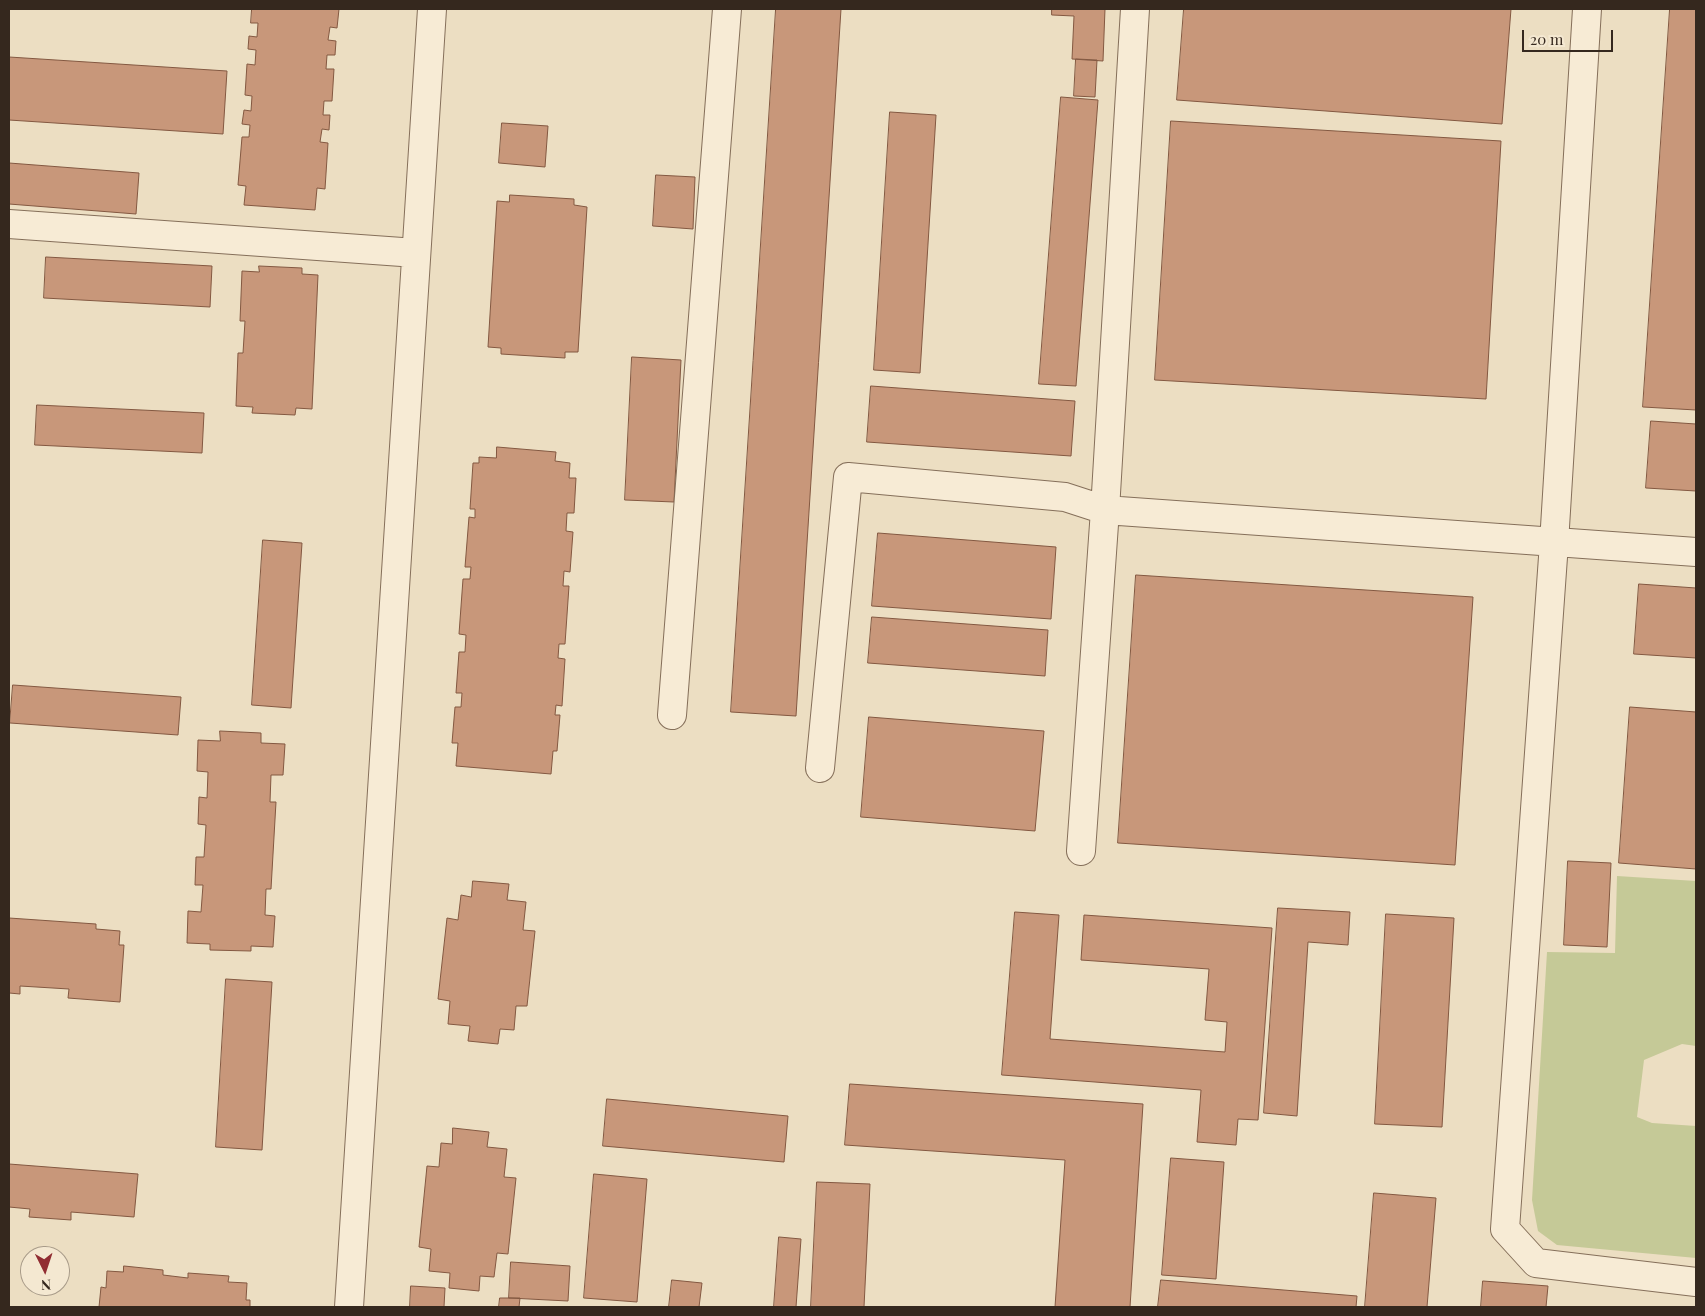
<!DOCTYPE html>
<html>
<head>
<meta charset="utf-8">
<style>
	body { margin:0 }
	#map { position:relative; width:1705px; height:1316px; overflow:hidden; background:#ecdec2; font-family:"Playfair Display",serif }
	canvas { display:block }
	.frame { position:absolute; inset:0; border:10px solid #35281e; pointer-events:none }
	.north { position:absolute; left:20px; top:1246px; width:50px; height:50px; box-sizing:border-box; background:#f4e8d1; border:1px solid #a89b89; border-radius:50%; rotate:176deg; font-size:14px; font-weight:700; line-height:20px; text-align:center; color:#35281e }
	.north::after { content:''; display:block; margin:auto; width:18px; height:22px; background:#912d32; clip-path:polygon(50% 0,100% 100%,50% 72%,0 100%) }
	.scale { position:absolute; left:1522px; top:30px; width:91px; height:22px; box-sizing:border-box; border:2px solid #35281e; border-top:0; padding-left:6px; font-size:15px; line-height:18px; white-space:nowrap; color:#35281e; -webkit-text-stroke:4px #f4e8d1; paint-order:stroke }
</style>
</head>
<body>
<div id="map">
<canvas width="1705" height="1316"></canvas>
<div class="frame"></div>
<div class="north">N</div>
<div class="scale">20 m</div>
</div>
<script>
const ctx = document.querySelector('canvas').getContext('2d');
ctx.lineJoin = 'round';
function paint(path, color) {
  ctx.fillStyle = color;
  ctx.fill(path, 'evenodd');
}
function trace(path, color, width, dash) {
  ctx.strokeStyle = color;
  ctx.lineWidth = width;
  ctx.lineCap = dash ? 'butt' : 'round';
  ctx.setLineDash(dash || []);
  ctx.stroke(path);
}
const green = new Path2D(`
	M1617,876l79,5v165l-14,-2 -38,16 -7,57 15,6 44,3v132l-139,-13 -19,-14 -6,-31 15,-248 68,1z`);
const building = new Path2D(`
	M252,9h87l-2,19 -7,-1 -2,13 8,1 -1,14h-8l-1,14h8l-2,32h-8l-1,14h7l-1,15 -7,-1 -2,13 8,1 -3,46 -8,-1 -2,22 -71,-5 2,-19 -8,-1 4,-48h7l1,-12 -8,-1 2,-14 7,1 1,-15 -7,-1 2,-31 8,1 1,-15 -8,-1 1,-13 8,1 1,-14h-7z
	M776,9h65l-45,707 -65,-4z
	M1052,9h53l-2,52 -31,-2 2,-43 -22,-1z
	M1184,9h327l-9,115 -325,-24z
	M1670,9h26v401l-53,-3z
	M9,57l218,14 -4,63 -214,-14z
	M1076,59l21,1 -2,37 -21,-1z
	M1061,97l37,3 -22,286 -37,-2z
	M890,112l46,3 -16,258 -46,-3z
	M1171,121l330,20 -15,258 -331,-19z
	M502,123l46,3 -3,41 -46,-4z
	M9,163l130,10 -3,41 -127,-10z
	M656,175l39,2 -2,52 -40,-3z
	M510,195l64,4v6l13,2 -9,145h-13v6l-64,-4v-6l-13,-1 9,-146 12,1z
	M46,257l166,9 -2,41 -166,-9z
	M259,266l43,2v6l16,1 -6,134 -16,-1 -1,7 -43,-2 1,-6 -17,-1 2,-53h5l2,-32h-5l2,-50 17,1z
	M632,357l49,3 -7,142 -49,-2z
	M871,386l204,15 -4,55 -204,-14z
	M37,405l167,8 -2,40 -167,-8z
	M1651,421l45,3v67l-50,-3z
	M497,447l59,5 -1,9 15,2 -1,15h7l-2,35h-7l-1,18 7,1 -3,40 -6,-1 -1,15h6l-4,58h-6l-1,14 7,1 -3,47 -6,-1 -1,10h5l-3,36h-4l-2,23 -95,-8 2,-23h-6l3,-36h6l1,-14h-6l3,-41h6l1,-17 -7,-1 4,-55h7l1,-12h-6l4,-50 6,1v-9h-5l3,-46h6v-6l17,1z
	M878,533l178,14 -5,72 -179,-13z
	M263,540l39,3 -11,165 -39,-3z
	M1136,575l337,22 -18,268 -337,-22z
	M1639,584l57,4v70l-62,-4z
	M872,617l176,13 -3,46 -177,-13z
	M13,685l168,12 -3,38 -168,-12z
	M1630,707l66,5v157l-77,-6z
	M869,717l175,14 -9,100 -174,-14z
	M220,731l41,2v10l24,1 -2,31h-12l-1,27h6l-5,87h-5l-1,26 10,1 -2,31 -22,-1v5l-41,-1v-6l-23,-1 1,-32 13,1 2,-27h-8l1,-28h8l2,-32 -8,-1 1,-27 8,1 1,-26 -11,-1 1,-31 22,1z
	M1568,861l43,2 -4,84 -43,-2z
	M473,881l36,3 -2,16 19,2 -3,28 12,1 -8,75h-11l-2,24 -14,-1 -2,15 -30,-3 2,-15 -22,-2 2,-23 -12,-2 9,-81 11,2 3,-25 10,2z
	M1278,908l72,4 -2,33 -40,-3 -11,174 -33,-3z
	M1015,912l44,3 -9,124 175,13 2,-30 -22,-2 4,-51 -128,-9 3,-45 188,13 -14,192 -20,-1 -2,26 -39,-3 4,-52 -199,-15z
	M1386,914l68,4 -12,209 -67,-3z
	M9,918l87,6v5l24,2 -1,14h5l-4,57 -52,-4 1,-9 -49,-3v8l-11,-1z
	M226,979l46,3 -10,168 -46,-3z
	M850,1084l293,20 -13,203h-75l10,-147 -220,-15z
	M607,1099l181,17 -4,46 -181,-16z
	M453,1128l36,4 -2,15 20,2 -3,28 12,1 -8,76 -11,-1 -3,24 -14,-1 -1,15 -30,-3 1,-15 -21,-2 2,-22 -12,-2 8,-81 12,1 2,-24 11,1z
	M1171,1158l53,4 -8,117 -54,-4z
	M9,1164l129,10 -4,43 -63,-5v8l-42,-3 1,-8 -21,-2z
	M594,1174l53,5 -10,123 -53,-4z
	M817,1182l53,2 -6,123h-53z
	M1374,1193l62,5 -9,109h-62z
	M779,1237l22,2 -5,68h-22z
	M511,1262l59,4 -2,35 -59,-3z
	M124,1266l39,4v5l25,3v-5l41,3 -1,6 19,1 -1,17h4v7h-151l2,-20 5,1 1,-17 16,1z
	M672,1280l30,3 -3,24h-30z
	M1161,1280l196,16 -1,11h-198z
	M1483,1281l65,5 -2,21h-65z
	M411,1286l34,2 -1,19h-34z
	M500,1298h20l-1,9h-20z`);
const minor = new Path2D(`
	M1587,9l-33,534 -49,686 31,34 160,19
	M9,224l407,29
	M672,715l55,-706
	M820,768l28,-291 217,20 40,13 591,42
	M1081,851l24,-341 30,-501
	M349,1307l83,-1298`);
paint(green, '#c5c997');
paint(building, '#c8977a');
trace(building, '#835841', 1);
trace(minor, '#856f5a', 30);
trace(minor, '#f7ebd5', 28);
</script>
</body>
</html>
